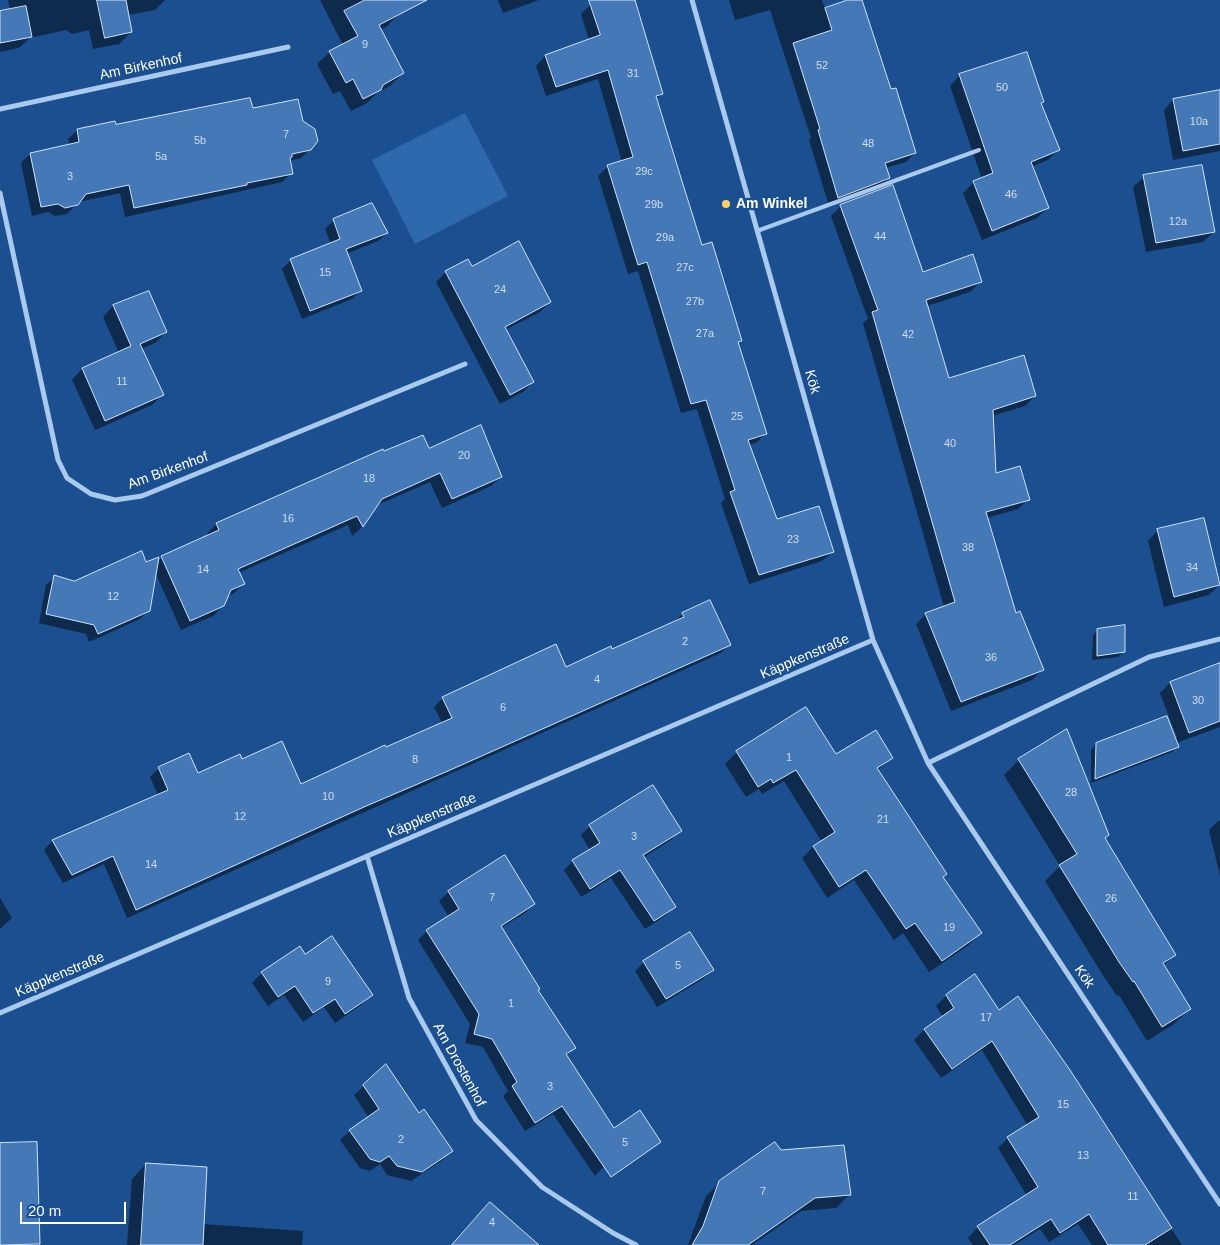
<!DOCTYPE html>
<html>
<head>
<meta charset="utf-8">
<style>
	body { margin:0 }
	#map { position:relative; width:1220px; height:1245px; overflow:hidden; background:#1b4f8f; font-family:Helvetica,sans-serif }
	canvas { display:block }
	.scale { position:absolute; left:20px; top:1202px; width:106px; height:22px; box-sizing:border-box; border:2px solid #fff; border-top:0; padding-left:6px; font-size:15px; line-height:18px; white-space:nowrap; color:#fff; -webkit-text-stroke:4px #1b4f8f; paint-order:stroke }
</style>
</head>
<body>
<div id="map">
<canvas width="1220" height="1245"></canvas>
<div class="scale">20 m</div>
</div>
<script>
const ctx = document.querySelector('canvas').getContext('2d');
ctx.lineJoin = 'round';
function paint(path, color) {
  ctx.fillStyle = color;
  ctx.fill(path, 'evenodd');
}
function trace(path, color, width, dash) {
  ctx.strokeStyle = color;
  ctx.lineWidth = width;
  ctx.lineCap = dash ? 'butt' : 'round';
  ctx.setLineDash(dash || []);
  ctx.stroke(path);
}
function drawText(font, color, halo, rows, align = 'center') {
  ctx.font = font + ' Helvetica,sans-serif';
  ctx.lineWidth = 4.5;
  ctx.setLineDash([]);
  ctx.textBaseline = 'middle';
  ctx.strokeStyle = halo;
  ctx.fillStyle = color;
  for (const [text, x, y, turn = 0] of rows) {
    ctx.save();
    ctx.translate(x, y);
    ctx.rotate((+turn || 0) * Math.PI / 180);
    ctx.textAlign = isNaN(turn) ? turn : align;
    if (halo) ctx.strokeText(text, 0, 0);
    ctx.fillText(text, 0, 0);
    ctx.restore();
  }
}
const green = new Path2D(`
	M465,113l43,83 -93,48 -43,-84z`);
const shadow = new Path2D(`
	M8,0h157l-10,10 -27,5 3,17 -12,12 -26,5 -4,-19 -17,4 -6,-4 -36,8 -11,10 -19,4v-40l10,-2z
	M320,0h71l8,14 -13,13 -6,3 23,43 -13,13 -13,7 -10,10 -16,8 -11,-20 -7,3 -16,-30 13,-12 13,-7z
	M498,0h41l-36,13z
	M602,0h32l28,94 -6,5 45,148 40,94 -3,3 28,89 -10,10 -7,2 28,76 55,31 -10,9 -73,23 -28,-81 4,-4 -28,-90 -16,4 -43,-142 -10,3 -30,-98 10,-10 14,-4 -24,-83 -52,17 -10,-30 9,-10 44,-16 -8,-26 10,-10z
	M729,0h93l3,9 27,-9h9l29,91 25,62 -9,9 -21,6 4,10 -9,9 -51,19 -20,-66 2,-2 -41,-128 -35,10z
	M960,75l83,27 -3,2 18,46 -10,10 -17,7 17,41 -11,10 -55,22 -19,-47 11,-11 8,-3 -32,-93z
	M1220,92v59l-47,9 -9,-50 9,-10z
	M252,109l58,40 -9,9 -12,3 2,12 -9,9 -157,35 -5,-24 -41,9 -12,12 -12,2 -7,-4 -16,4 -11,-53 9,-9 40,-9 -2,-6 10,-9z
	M1144,177l70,55 -11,10 -57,10 -13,-65z
	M841,206l82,67 57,9 -10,10 -43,14 21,73 87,17 -10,10 -33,10 3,59 33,24 -10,10 -31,9 28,97 27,55 -10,10 -81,31 -35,-87 10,-10 18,-7 -81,-284 5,-4 -37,-103z
	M334,220l53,13 -9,8 -32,13 15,37 -9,8 -50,20 -20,-50 9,-9 40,-16 -6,-15z
	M471,268l79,34 -10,10 -35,18 28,52 -10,10 -23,12 -64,-122 10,-10z
	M148,293l18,39 -11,11 -14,6 21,46 -10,10 -57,25 -23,-50 10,-11 37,-16 -16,-36 10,-11z
	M382,450l1,2 46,-2 72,27 -10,9 -49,22 -12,-26 -55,24 -13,21 -10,9 -4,-11 -110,48 5,11 -10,10 -6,2 -4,10 -10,10 -32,14 -26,-58 -6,38 -9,9 -51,23 -3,-8 -47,-11 7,-38 9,-8 19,5 83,-20 5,-5 46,-21 -1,-2 9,-10z
	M1158,530l61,55 -10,10 -45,12 -16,-66z
	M683,614l46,30 -8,9 -594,265 -23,-54 -41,19 -19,-33 8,-9 106,-46 -8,-18 9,-9 38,6 44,-14 59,25 142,-62 -8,-16 9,-9 122,-30 47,-18 62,-28z
	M1098,630l25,22 -5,5 -26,3 1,-25z
	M1220,680v47l-44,16 1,4 -5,5 -81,31v-33l5,-6 81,-6 -17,-45 10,-10z
	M737,752l154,6 -13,12 64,107 38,56 -11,12 -40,27 -26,-39 -9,7 -40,-60 -27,18 -25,-40 11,-11 9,-5 -38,-61 -22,13 -3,-5 -13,8 -21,-33z
	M1019,760l85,79 70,116 -11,11 26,43 -15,15 -27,17 -28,-46 -2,1 -13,-19 -59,-96 15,-15 -56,-91z
	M1218,821h2v55l-11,-46z
	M590,826l90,4 -9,10 -28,18 31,49 -9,9 -20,13 -34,-51 -30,19 -17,-27 9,-9 17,-11 -9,-15z
	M505,857l29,47 -9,9 -24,15 36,62 37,58 -8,8 57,89 -28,31 -42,-62 -28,17 -22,-35 5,-5 -25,-44 -18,-4 5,-19 -52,-84 9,-9 22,-14 -10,-16 10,-9z
	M0,898l12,20 -12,11z
	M690,933l22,37 -9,9 -46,28 -22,-36 9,-9z
	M305,955l66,40 -10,10 -26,18 -11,-16 -21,15 -19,-27 -16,11 -16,-23 10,-10z
	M975,976l24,35 70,59 113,175h-90l-14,-21 -29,18 -9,-13 -26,16h-41l-5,-7 10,-11 49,-31 -29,-48 10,-10 20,-12 -46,-76 -41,28 -27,-38 10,-10 19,-13 -7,-11 10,-10z
	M386,1066l33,49 32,35 -9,10 -31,21 -24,-6 -7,-11 -10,7 -10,-3 -20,-28 10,-9 19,-13 -15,-23z
	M774,1144l6,7 70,43 -14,14 -35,3 -49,34h-64l18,-49 27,-25z
	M0,1145l38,99 -1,1h-37z
	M146,1164l57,60 100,7 -1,14h-175l5,-66z`);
const building = new Path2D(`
	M97,0h29l6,32 -27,6z
	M365,0h62l-48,25 25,48 -21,12 -2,5 -18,9 -10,-20 -7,4 -17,-32 29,-15 -14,-25z
	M589,0h46l28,94 -7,2 25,82 21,67 10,-3 30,99 -4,1 29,92 -19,6 29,79 42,-13 15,46 -75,23 -29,-83 5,-2 -29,-90 -15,4 -44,-142 -9,3 -31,-100 26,-8 -25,-87 -52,17 -11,-32 55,-20z
	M848,0h14l29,89 5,-1 20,65 -31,10 5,15 -52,20 -20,-68 2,-1 -27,-86 39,-13 -7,-22z
	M26,6l6,31 -32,6v-32z
	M1027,52l17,50 -3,1 19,47 -29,12 18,46 -57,23 -19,-50 20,-8 -34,-99z
	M1220,90v54l-37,7 -10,-52z
	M250,98l3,10 45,-9 5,22 12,8 3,12 -7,9 -19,4v3l-2,1 3,16 -46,9v2l-113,23 -5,-23 -43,9 -8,11 -13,3 -7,-4 -17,3 -11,-54 49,-11 -2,-13 38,-8 1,3z
	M1202,165l13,67 -59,11 -13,-68z
	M893,185l30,87 50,-18 9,28 -56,18 23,78 75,-23 12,41 -43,14 3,63 24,-7 10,34 -44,12 30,101 4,-2 24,59 -83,32 -36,-89 30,-11 -83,-290 6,-2 -38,-105z
	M372,203l16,30 -42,16 16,42 -52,20 -20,-52 50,-20 -7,-20z
	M519,241l32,61 -46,25 29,55 -24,13 -65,-124 23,-12 4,7z
	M149,291l18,41 -27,12 24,51 -59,26 -23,-53 49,-22 -18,-41z
	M481,425l21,52 -50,22 -12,-26 -58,26 -19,28 -6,-11 -119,53 7,15 -14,6 -7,16 -34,15 -29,-65 58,-26 -3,-7 167,-74 1,2 39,-16 6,13z
	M1204,518l16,67 -46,12 -17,-68z
	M142,551l4,11 13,-5 -9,54 -52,23 -4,-9 -48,-11 8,-39 20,6z
	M710,600l21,45 -283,126 -84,36 -228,103 -23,-54 -41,19 -20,-35 116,-50 -10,-23 31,-14 9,20 42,-19 2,5 40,-18 19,43 84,-39 1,2 66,-29 -10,-21 114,-53 10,23 45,-21 1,3 72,-32 -2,-4z
	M1125,625v27l-28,4v-27z
	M1220,663v58l-31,12 -19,-51z
	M806,707l30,47 40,-24 17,28 -16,10 70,106 -4,3 39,56 -40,28 -27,-38 -9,6 -40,-59 -27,17 -26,-41 22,-14 -39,-62 -23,13 -2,-4 -13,8 -22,-36z
	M1167,716l12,31 -84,32 1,-36z
	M1067,729l42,106 -4,3 71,117 -13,8 28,46 -29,18 -28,-46 -1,1 -14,-20 -60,-97 18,-11 -59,-95z
	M653,785l29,46 -39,24 33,52 -22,14 -34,-51 -30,19 -18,-29 28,-17 -11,-18z
	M505,855l30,49 -34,22 39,63 -2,1 38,58 -10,6 48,74 26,-18 21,32 -50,35 -49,-71 -27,17 -23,-37 5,-4 -25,-43 -18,-5 5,-20 -53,-84 33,-21 -11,-18z
	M690,932l24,38 -48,29 -23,-38z
	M332,936l41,59 -28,19 -10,-15 -22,14 -18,-27 -17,11 -17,-25 39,-26 5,8z
	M975,974l24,36 19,-14 52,74 102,158 -27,17h-37l-19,-31 -29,19 -9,-14 -41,26h-20l-13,-19 61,-39 -31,-50 32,-20 -47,-76 -40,28 -28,-40 30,-21 -8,-13z
	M386,1064l33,49 5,-4 29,42 -31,21 -25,-6 -8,-10 -9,6 -10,-3 -21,-29 30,-21 -16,-24z
	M37,1142l3,102 -40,1v-102z
	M775,1142l6,8 63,-5 7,50 -36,3 -67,47h-56l11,-19 16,-45z
	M146,1163l61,4 -4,78h-62z
	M490,1202l49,43h-87z`);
const lane = new Path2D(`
	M757,231l222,-81`);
const street = new Path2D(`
	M692,0l181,640 55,123 292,441
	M0,109l288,-62
	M0,193l58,267 9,18 24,16 24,6 27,-4 323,-132
	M928,763l221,-106 71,-18
	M367,856l42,142 67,122 66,67 71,46 23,12
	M0,1013l873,-373`);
const markers = [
	[726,204,5,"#ffd166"]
];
const numberNames = [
	["9",365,45],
	["52",822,66],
	["31",633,74],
	["50",1002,88],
	["10a",1199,122],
	["7",286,135],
	["5b",200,141],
	["48",868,144],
	["5a",161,157],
	["29c",644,172],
	["3",70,177],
	["46",1011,195],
	["29b",654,205],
	["12a",1178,222],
	["44",880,237],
	["29a",665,238],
	["27c",685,268],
	["15",325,273],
	["24",500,290],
	["27b",695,302],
	["27a",705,334],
	["42",908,335],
	["11",122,382],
	["25",737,417],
	["40",950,444],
	["20",464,456],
	["18",369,479],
	["16",288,519],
	["23",793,540],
	["38",968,548],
	["34",1192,568],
	["14",203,570],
	["12",113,597],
	["2",685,642],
	["36",991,658],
	["4",597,680],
	["30",1198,701],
	["6",503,708],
	["1",789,758],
	["8",415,760],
	["28",1071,793],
	["10",328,797],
	["12",240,817],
	["21",883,820],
	["3",634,837],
	["14",151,865],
	["7",492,898],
	["26",1111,899],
	["19",949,928],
	["5",678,966],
	["9",328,982],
	["1",511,1004],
	["17",986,1018],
	["3",550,1087],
	["15",1063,1105],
	["2",401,1140],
	["5",625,1143],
	["13",1083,1156],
	["7",763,1192],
	["11",1133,1197],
	["4",492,1223]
];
const streetNames = [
	["Am Birkenhof",141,67,-12],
	["Kök",812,382,74],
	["Am Birkenhof",168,471,-20],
	["Käppkenstraße",805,657,-23],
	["Käppkenstraße",432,816,-23],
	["Käppkenstraße",60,975,-23],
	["Kök",1084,977,56],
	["Am Drostenhof",459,1065,61]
];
const poiNames = [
	["Am Winkel",736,204]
];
paint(green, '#2e69ad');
paint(shadow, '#0007');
paint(building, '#4478b7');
trace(building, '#cfe3fa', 1);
trace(lane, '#a9c9ee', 4);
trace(street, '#a9c9ee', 5);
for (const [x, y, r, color] of markers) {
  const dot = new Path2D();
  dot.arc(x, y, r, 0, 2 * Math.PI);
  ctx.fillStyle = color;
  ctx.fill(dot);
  trace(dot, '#1b4f8f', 2);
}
drawText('11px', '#d0dded', null, numberNames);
drawText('14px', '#fff', '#1b4f8f', streetNames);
drawText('bold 14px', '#fff', '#1b4f8f', poiNames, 'left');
</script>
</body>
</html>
